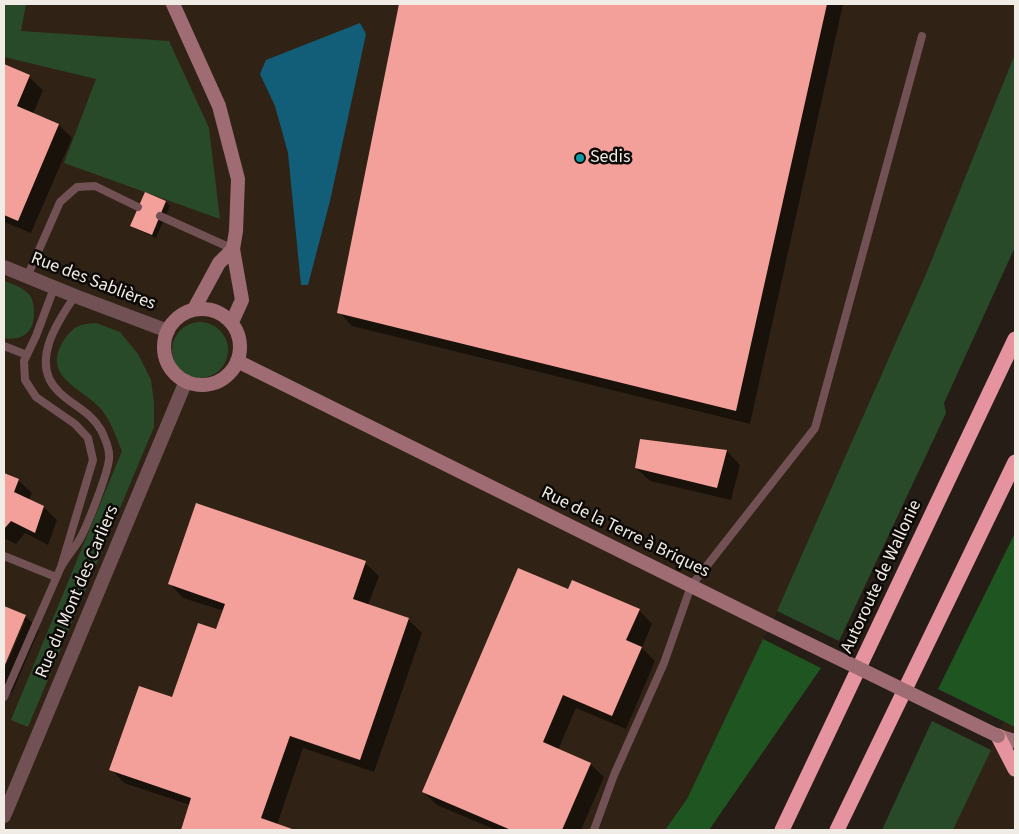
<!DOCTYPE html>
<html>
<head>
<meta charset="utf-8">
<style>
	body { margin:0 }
	#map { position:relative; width:1019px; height:834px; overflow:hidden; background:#261e16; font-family:"Source Sans 3",sans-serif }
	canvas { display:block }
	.frame { position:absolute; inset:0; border:5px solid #f1ebe6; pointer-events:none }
</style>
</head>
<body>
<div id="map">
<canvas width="1019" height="834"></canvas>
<div class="frame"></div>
</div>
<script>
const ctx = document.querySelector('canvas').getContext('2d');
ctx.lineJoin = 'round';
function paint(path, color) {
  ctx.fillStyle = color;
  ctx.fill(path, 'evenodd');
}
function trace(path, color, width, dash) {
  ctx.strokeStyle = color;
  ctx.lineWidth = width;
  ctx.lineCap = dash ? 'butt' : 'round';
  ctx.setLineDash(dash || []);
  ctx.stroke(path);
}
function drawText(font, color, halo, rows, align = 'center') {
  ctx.font = font + ' "Source Sans 3",sans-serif';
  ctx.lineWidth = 5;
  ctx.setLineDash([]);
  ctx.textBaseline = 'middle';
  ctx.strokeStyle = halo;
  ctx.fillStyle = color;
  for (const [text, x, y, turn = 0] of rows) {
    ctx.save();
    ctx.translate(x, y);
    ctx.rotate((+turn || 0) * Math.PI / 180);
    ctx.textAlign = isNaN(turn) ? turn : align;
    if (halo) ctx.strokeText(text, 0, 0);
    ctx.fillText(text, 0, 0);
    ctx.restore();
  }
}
const built = new Path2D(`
	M4,4h1011v50l-89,220 -149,337 -90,188 -22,31h-661z
	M1004,721l11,6v103h-62z`);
const green = new Path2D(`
	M4,4h22l-5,27 148,10 40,87 11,91 -156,-56 32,-84 -92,-22z
	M1015,54v193l-71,156 2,10 -107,228 -62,-30 149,-337z
	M4,281c9,3 21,7 27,16 2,4 3,11 3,16 0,19 -11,28 -30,25z
	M172 350a28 28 0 1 1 56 0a28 28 0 1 1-56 0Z
	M96,323l24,9 18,22 13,26 3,23v24l-126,300 -17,-7 111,-269c-6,-14 -11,-30 -21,-42 -18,-21 -61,-32 -37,-69 10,-14 15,-16 32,-17z
	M932,721l59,29 -38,80h-71z`);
const forest = new Path2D(`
	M1015,533v194l-77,-38z
	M763,639l58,29 -112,162h-44l22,-31z`);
const water = new Path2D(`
	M360,23l6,11 -36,167 -22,84h-7l-13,-132 -13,-47 -15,-32 6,-14z`);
const shadow = new Path2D(`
	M400,4h443l-93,420 -398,-98 -13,-14z
	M4,66l25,11 14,13 -10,24 26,11 13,13 -41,95 -27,-11z
	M146,193l20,9 4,4 -14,32 -20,-9 -4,-4z
	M727,451l13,14 -9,35 -81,-19 -14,-13z
	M4,475l14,5 14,13 -3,7 15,7 13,13 -9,25 -23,-12 -9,11 -12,-6z
	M365,563l14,13 -11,29 40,14 14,14 -48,139 -71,-24 -26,77 16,5h-111l8,-25 -66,-22 -13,-14 62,-70 44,-68 7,-20 -41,-13 -13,-14z
	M569,591l70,19 13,14 -10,24 13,13 -29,68 -50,-21 -18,42 32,14 14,13 -23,53h-85l-59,-25 -14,-13z
	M4,607l21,9 14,14 -27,63 -8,-4v-19l21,-49h-3l-18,43z`);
const building = new Path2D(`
	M399,4h428l-91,407 -399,-98z
	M4,64l26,11 -13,31 42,18 -41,97 -14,-6z
	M145,192l21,9 -14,34 -22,-9z
	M640,439l87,11 -10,38 -82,-20z
	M4,473l15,6 -5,13 30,14 -9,27 -24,-12 -7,8z
	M196,503l170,58 -13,38 56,19 -49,142 -70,-24 -29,82 34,12h-114l10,-32 -82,-28 30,-84 33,11 26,-74 18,6 9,-25 -57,-20z
	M518,568l50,21 4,-9 68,29 -14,31 16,7 -30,69 -49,-21 -20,47 48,21 -29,67h-51l-89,-38z
	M4,606l22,9 -22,52z`);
const service = new Path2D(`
	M160,216l73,33
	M27,277l33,-75 17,-15 18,-1 43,21
	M54,288l-18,48 -12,25 1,19 11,17 39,27 13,14 5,22 -32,107c5,-9 12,-17 17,-25 8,-12 30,-69 31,-83 1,-8 -4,-21 -8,-29 -10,-18 -28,-24 -42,-38 -30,-28 -2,-70 16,-96
	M4,346l23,9
	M4,556l52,21
	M4,697l57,-130
	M594,830l20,-55 50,-112 27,-77 124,-158 107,-392`);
const tertiary = new Path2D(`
	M4,267l71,29 93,35
	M4,816l182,-435`);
const secondary = new Path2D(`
	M173,4l46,102 19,73 -2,52 -3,18 9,51 -10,22
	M194,309l25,-46 14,-14
	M164 347a38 38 0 1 1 76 0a38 38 0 1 1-76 0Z
	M237,361l533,264
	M998,736l17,5`);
const motorway = new Path2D(`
	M998,736l17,33
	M782,830l233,-491
	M837,830l178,-368`);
const secondaryBridge = new Path2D(`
	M770,625l228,111`);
const markers = [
	[580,158,5,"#0f9aa8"]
];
const poiNames = [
	["Sedis",590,158]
];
const streetNames = [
	["Rue des Sablières",93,282,21],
	["Rue de la Terre à Briques",625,533,26],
	["Autoroute de Wallonie",882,577,-65],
	["Rue du Mont des Carliers",78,592,-67]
];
paint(built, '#302316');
paint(green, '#294a29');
paint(forest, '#1f5521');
paint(water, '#125d77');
paint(shadow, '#0007');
paint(building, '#f4a09a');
trace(service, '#725155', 8);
trace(tertiary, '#725155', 14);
trace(secondary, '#a06c73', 14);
trace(motorway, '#e5939f', 15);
trace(secondaryBridge, '#a06c73', 14);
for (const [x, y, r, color] of markers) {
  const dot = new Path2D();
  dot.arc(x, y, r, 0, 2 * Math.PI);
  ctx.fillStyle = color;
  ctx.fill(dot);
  trace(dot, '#0c0906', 2);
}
drawText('18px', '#f1ebe6', '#0c0906', poiNames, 'left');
drawText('18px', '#f1ebe6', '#0c0906', streetNames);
</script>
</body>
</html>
